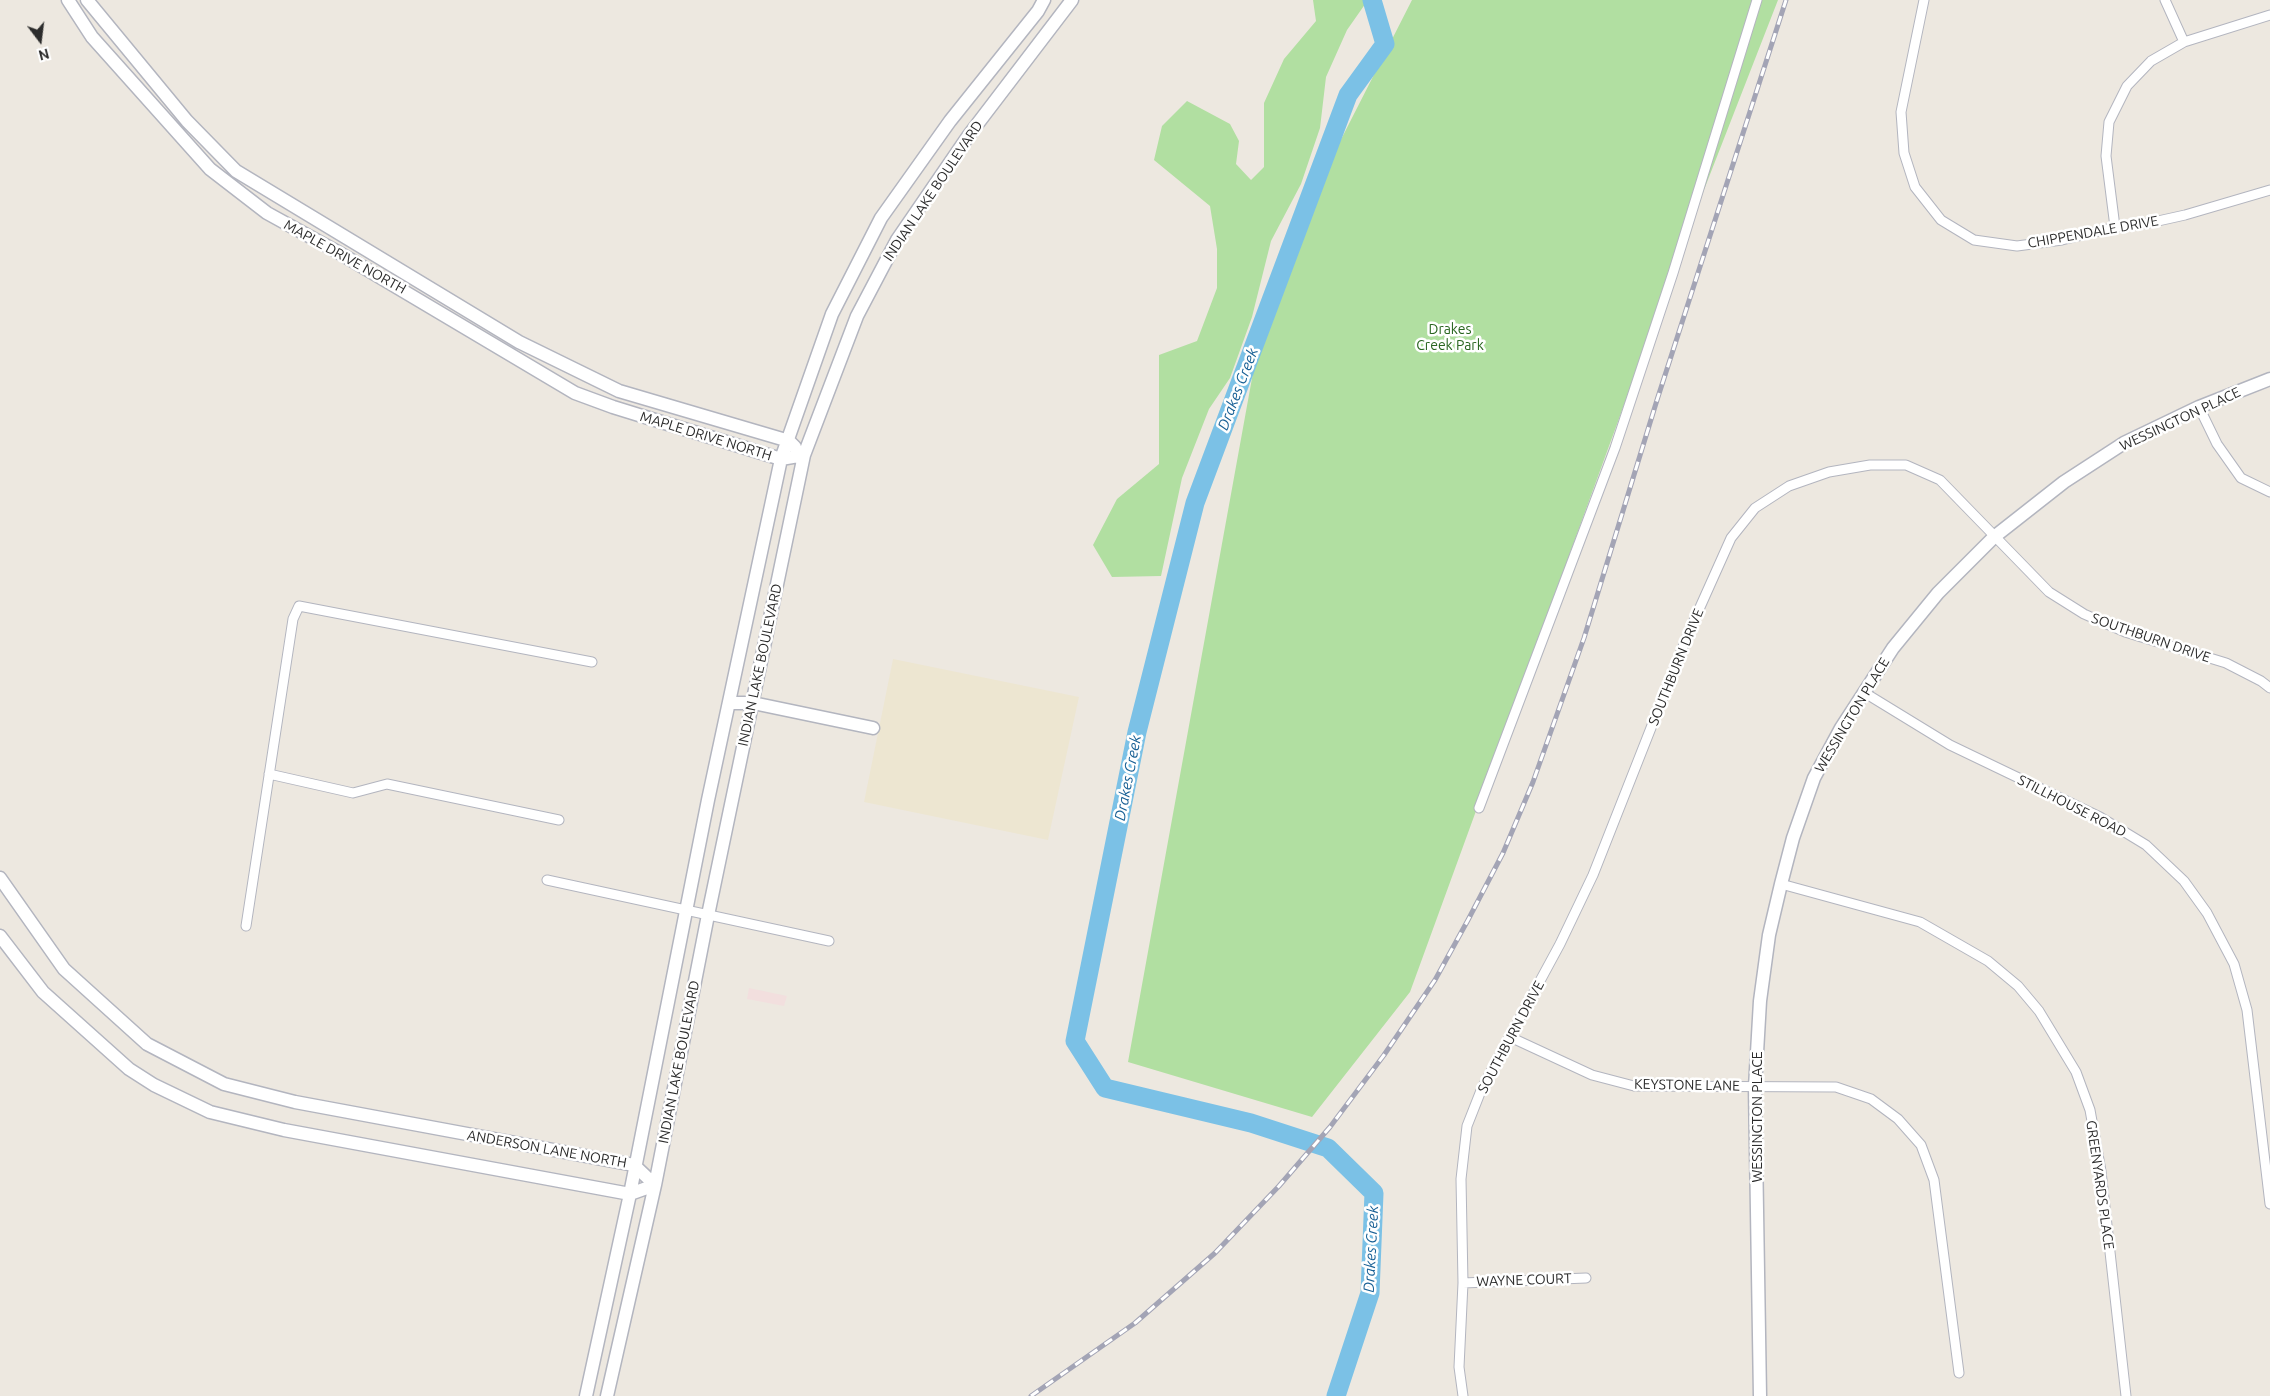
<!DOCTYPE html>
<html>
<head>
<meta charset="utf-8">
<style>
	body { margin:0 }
	#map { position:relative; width:2270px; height:1396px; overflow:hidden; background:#ede8e0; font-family:Ubuntu,sans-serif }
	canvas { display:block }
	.north { position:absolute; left:15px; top:15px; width:50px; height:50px; -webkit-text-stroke:4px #fff; paint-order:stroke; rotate:165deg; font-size:14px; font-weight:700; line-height:20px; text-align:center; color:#2c2c2c }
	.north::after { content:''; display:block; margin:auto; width:18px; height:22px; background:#2c2c2c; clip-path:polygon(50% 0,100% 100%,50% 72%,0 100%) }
</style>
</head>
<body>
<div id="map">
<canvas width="2270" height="1396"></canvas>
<div class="north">N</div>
</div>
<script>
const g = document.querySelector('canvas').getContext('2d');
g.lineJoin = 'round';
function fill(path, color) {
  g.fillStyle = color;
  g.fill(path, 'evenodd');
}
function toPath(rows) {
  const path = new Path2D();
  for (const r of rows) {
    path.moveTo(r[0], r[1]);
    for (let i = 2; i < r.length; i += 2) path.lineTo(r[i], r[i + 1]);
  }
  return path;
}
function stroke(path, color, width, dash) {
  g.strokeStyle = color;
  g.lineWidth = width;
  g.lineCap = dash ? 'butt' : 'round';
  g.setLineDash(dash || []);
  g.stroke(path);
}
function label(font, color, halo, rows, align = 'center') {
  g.font = font + ' Ubuntu,sans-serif';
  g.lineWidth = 5;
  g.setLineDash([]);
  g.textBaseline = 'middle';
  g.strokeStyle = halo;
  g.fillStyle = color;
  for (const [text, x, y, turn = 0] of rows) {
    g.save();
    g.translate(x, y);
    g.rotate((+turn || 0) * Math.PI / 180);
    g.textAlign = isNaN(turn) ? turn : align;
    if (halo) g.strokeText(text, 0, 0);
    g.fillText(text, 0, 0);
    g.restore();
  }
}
const education = toPath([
	[893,659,1079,697,1048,840,864,802]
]);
const medical = toPath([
	[749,988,787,996,784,1006,747,999]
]);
const green = toPath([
	[1313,0,1368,0,1347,30,1326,77,1320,128,1301,184,1271,241,1252,317,1230,378,1209,409,1182,478,1161,576,1112,577,1093,545,1117,499,1159,464,1159,355,1197,341,1217,288,1217,249,1210,206,1154,160,1162,126,1187,101,1230,124,1239,141,1236,164,1251,180,1264,167,1264,103,1284,59,1316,21],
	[1412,0,1778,0,1679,254,1410,992,1312,1117,1128,1062,1270,279]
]);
const river = toPath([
	[1336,1396,1370,1293,1374,1193,1328,1148,1251,1123,1105,1088,1075,1041,1137,732,1195,503,1348,95,1385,44,1372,0]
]);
const street = toPath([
	[1924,0,1901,112,1904,153,1915,187,1941,220,1974,240,2017,246,2062,240,2115,227,2149,223,2185,215,2270,190],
	[2165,0,2184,42],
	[2115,227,2106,156,2109,122,2127,86,2151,61,2184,42,2270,15],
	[2199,407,2217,444,2241,478,2270,492],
	[1865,693,1950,745,2100,817,2146,845,2184,881,2207,913,2234,964,2247,1010,2270,1204],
	[269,774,353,793,387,784,559,820],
	[1479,808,1615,448,1673,273,1757,0],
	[547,880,829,941],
	[1781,884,1920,922,1988,961,2018,986,2039,1011,2076,1072,2090,1110,2101,1171,2126,1396],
	[246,926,293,619,299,606,592,662],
	[1510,1037,1592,1075,1634,1086,1836,1087,1871,1099,1898,1119,1921,1145,1934,1180,1959,1373],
	[1463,1283,1586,1278],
	[1463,1396,1459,1367,1463,1283,1461,1179,1467,1126,1482,1088,1560,944,1593,875,1688,634,1731,538,1755,508,1789,486,1829,472,1870,465,1906,465,1940,480,2049,592,2084,614,2125,632,2226,663,2261,681,2270,688]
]);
const secondary = toPath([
	[68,0,92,37,210,169,267,213,336,251,575,393,613,407,781,459,804,455],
	[87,0,187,121,236,171,519,342,619,391,789,441,795,447],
	[730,703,753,703,873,728],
	[0,878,64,969,147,1044,224,1084,295,1102,634,1165,655,1185],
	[0,936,43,992,129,1069,154,1085,210,1112,284,1130,630,1194,655,1185],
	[586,1396,630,1194,708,800,781,459,832,314,881,218,950,121,1038,11,1044,0],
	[607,1396,655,1185,708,915,804,455,857,316,897,240,969,135,1072,0],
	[1760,1396,1755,1087,1760,1001,1769,935,1781,884,1793,838,1814,778,1841,728,1893,648,1938,593,1994,537,2064,482,2124,443,2199,407,2270,379]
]);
const rail = toPath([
	[1031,1396,1135,1323,1215,1253,1279,1186,1330,1127,1384,1055,1435,980,1468,920,1503,853,1533,782,1584,638,1657,400,1786,0]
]);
const streetNames = [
	["INDIAN LAKE BOULEVARD",933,191,-56],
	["CHIPPENDALE DRIVE",2093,232,-10],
	["MAPLE DRIVE NORTH",345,257,29],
	["WESSINGTON PLACE",2180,419,-25],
	["MAPLE DRIVE NORTH",706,436,17],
	["SOUTHBURN DRIVE",2151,638,19],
	["INDIAN LAKE BOULEVARD",760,665,-78],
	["SOUTHBURN DRIVE",1676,667,-68],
	["WESSINGTON PLACE",1852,715,-59],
	["STILLHOUSE ROAD",2072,806,27],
	["SOUTHBURN DRIVE",1511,1037,-62],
	["INDIAN LAKE BOULEVARD",679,1062,-79],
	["KEYSTONE LANE",1687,1085,1],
	["WESSINGTON PLACE",1757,1117,-90],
	["ANDERSON LANE NORTH",547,1149,10],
	["GREENYARDS PLACE",2100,1185,82],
	["WAYNE COURT",1524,1280,-2]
];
const parkNames = [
	["Drakes",1450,329],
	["Creek Park",1450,345]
];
const waterNames = [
	["Drakes Creek",1238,389,-69],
	["Drakes Creek",1128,778,-79],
	["Drakes Creek",1371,1249,-87]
];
fill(education, '#ede6d1');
fill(medical, '#f2dfde');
fill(green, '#b1dfa1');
stroke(river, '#7bc1e6', 19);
stroke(street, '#b3b5bf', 11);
stroke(secondary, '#b3b5bf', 15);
stroke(street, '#fff', 9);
stroke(secondary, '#fff', 12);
stroke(rail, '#a3a4b5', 5);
stroke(rail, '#fff', 3, [9]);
label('14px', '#2c2c2c', '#fff', streetNames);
label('14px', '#296520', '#fff', parkNames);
label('italic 15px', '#186095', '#fff', waterNames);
</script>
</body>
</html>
